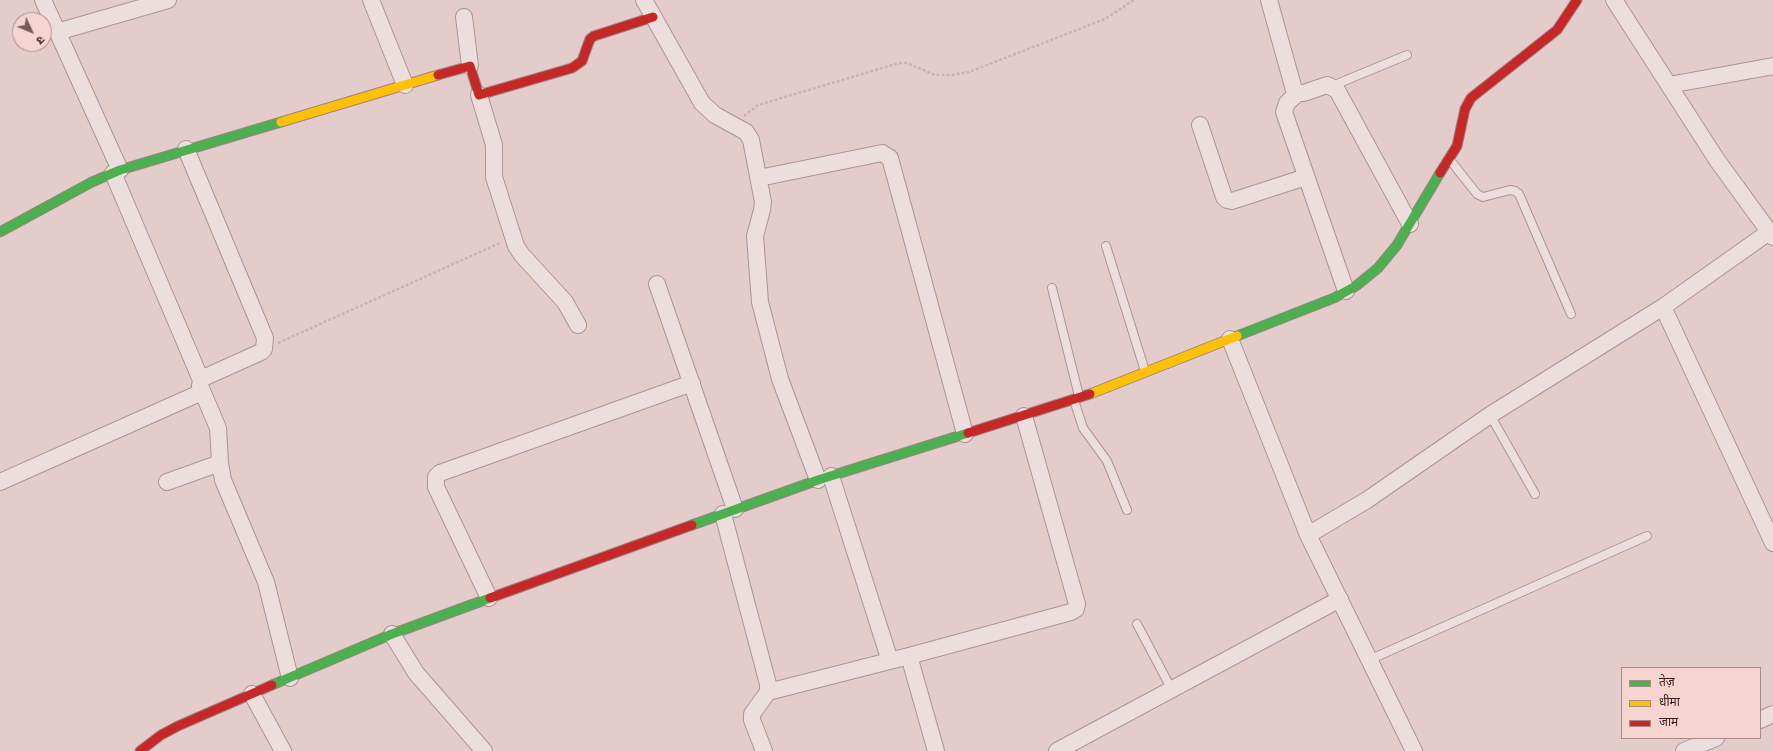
<!DOCTYPE html>
<html>
<head>
<meta charset="utf-8">
<style>
	body { margin:0 }
	#map { position:relative; width:1773px; height:751px; overflow:hidden; background:#e4ccca; font-family:"Roboto Serif","Noto Sans Devanagari",serif }
	canvas { display:block }
	.legend { position:absolute; left:1621px; top:667px; width:140px; height:72px; box-sizing:border-box; background:#f6d4cf; border:1px solid #aa8a89; margin:0; padding:5px 7px; list-style:none; font-size:12px; color:#381c1f }
	.legend li { display:flex; align-items:center; gap:8px; height:20px }
	.legend b { width:20px; border:1px solid #aa8a89 }
	.north { position:absolute; left:12px; top:12px; width:40px; height:40px; box-sizing:border-box; background:#f6d4cf; border:1px solid #aa8a89; border-radius:50%; rotate:134deg; font-size:11px; font-weight:700; line-height:16px; text-align:center; color:#381c1f }
	.north::after { content:''; display:block; margin:auto; width:14px; height:18px; background:#745a5b; clip-path:polygon(50% 0,100% 100%,50% 72%,0 100%) }
</style>
</head>
<body>
<div id="map">
<canvas width="1773" height="751"></canvas>
<ul class="legend">
<li><b style="height:5px;background:#4caf50"></b>तेज़</li>
<li><b style="height:5px;background:#ffc107"></b>धीमा</li>
<li><b style="height:5px;background:#c62828"></b>जाम</li>
</ul>
<div class="north">उ</div>
</div>
<script>
const g = document.querySelector('canvas').getContext('2d');
g.lineJoin = 'round';
function toPath(rows) {
  const path = new Path2D();
  for (const r of rows) {
    path.moveTo(r[0], r[1]);
    for (let i = 2; i < r.length; i += 2) path.lineTo(r[i], r[i + 1]);
  }
  return path;
}
function stroke(path, color, width, dash) {
  g.strokeStyle = color;
  g.lineWidth = width;
  g.lineCap = dash ? 'butt' : 'round';
  g.setLineDash(dash || []);
  g.stroke(path);
}
const path = toPath([
	[744,116,758,105,899,63,907,63,935,75,951,75,969,72,1105,19,1134,0],
	[278,343,500,243]
]);
const lane = toPath([
	[1332,86,1407,55],
	[1450,160,1477,194,1483,197,1510,190,1515,191,1519,194,1571,314],
	[1106,246,1145,371],
	[1052,288,1079,396],
	[1074,400,1083,428,1107,461,1127,510],
	[1490,415,1535,494],
	[1137,624,1172,690],
	[1369,660,1647,536]
]);
const street = toPath([
	[43,0,120,170],
	[371,0,405,85],
	[644,0,702,103,715,115,746,132,751,140,763,202,762,210,755,236,760,302,780,379,818,480],
	[1269,0,1294,90,1298,93,1304,93,1327,85,1337,90,1410,224],
	[1614,0,1717,160,1773,237],
	[464,17,470,66],
	[57,32,168,0],
	[1669,85,1773,66],
	[1298,93,1287,103,1284,112,1346,291],
	[479,95,494,145,494,177,516,246,522,255,565,302,578,325],
	[1200,125,1224,197,1227,200,1232,201,1306,177],
	[186,149,265,338,264,349,261,352,203,378,201,380,200,386,218,428,220,463,223,480,266,582,290,678],
	[113,173,201,380],
	[759,178,882,153,890,158,965,434],
	[657,284,735,509],
	[1663,307,1773,543],
	[1230,339,1308,535,1414,751],
	[831,476,890,661],
	[0,482,202,392],
	[167,482,220,463],
	[723,514,768,684,768,692,752,714,752,720,764,751],
	[1308,535,1367,500,1490,415,1663,307,1769,232],
	[489,598,436,487,436,477,440,473,692,383],
	[392,634,416,673,484,751],
	[909,656,936,751],
	[768,692,909,656,1071,612,1076,609,1077,604,1024,416],
	[252,694,283,751],
	[1760,720,1773,714],
	[1057,751,1340,599],
	[1684,751,1716,738]
]);
const fast = toPath([
	[0,232,92,182,120,170,281,122],
	[1237,336,1334,298,1356,286,1378,268,1397,245,1440,173],
	[692,525,818,480,968,433],
	[272,685,392,634,490,598]
]);
const slow = toPath([
	[281,122,438,75],
	[1090,394,1237,336]
]);
const jam = toPath([
	[438,75,470,66,479,95,572,68,582,61,590,39,594,36,653,17],
	[1440,173,1457,146,1465,109,1471,98,1557,30,1577,0],
	[968,433,1090,394],
	[490,598,692,525],
	[140,751,161,735,178,726,272,685]
]);
stroke(lane, '#a99494', 10);
stroke(street, '#a99494', 18);
stroke(fast, '#988484', 11);
stroke(slow, '#988484', 11);
stroke(jam, '#988484', 11);
stroke(path, '#c5b5b5', 2.5, [3, 2]);
stroke(lane, '#ecdedd', 8);
stroke(street, '#ecdedd', 16);
stroke(fast, '#4caf50', 9);
stroke(slow, '#ffc107', 9);
stroke(jam, '#c62828', 9);
</script>
</body>
</html>
